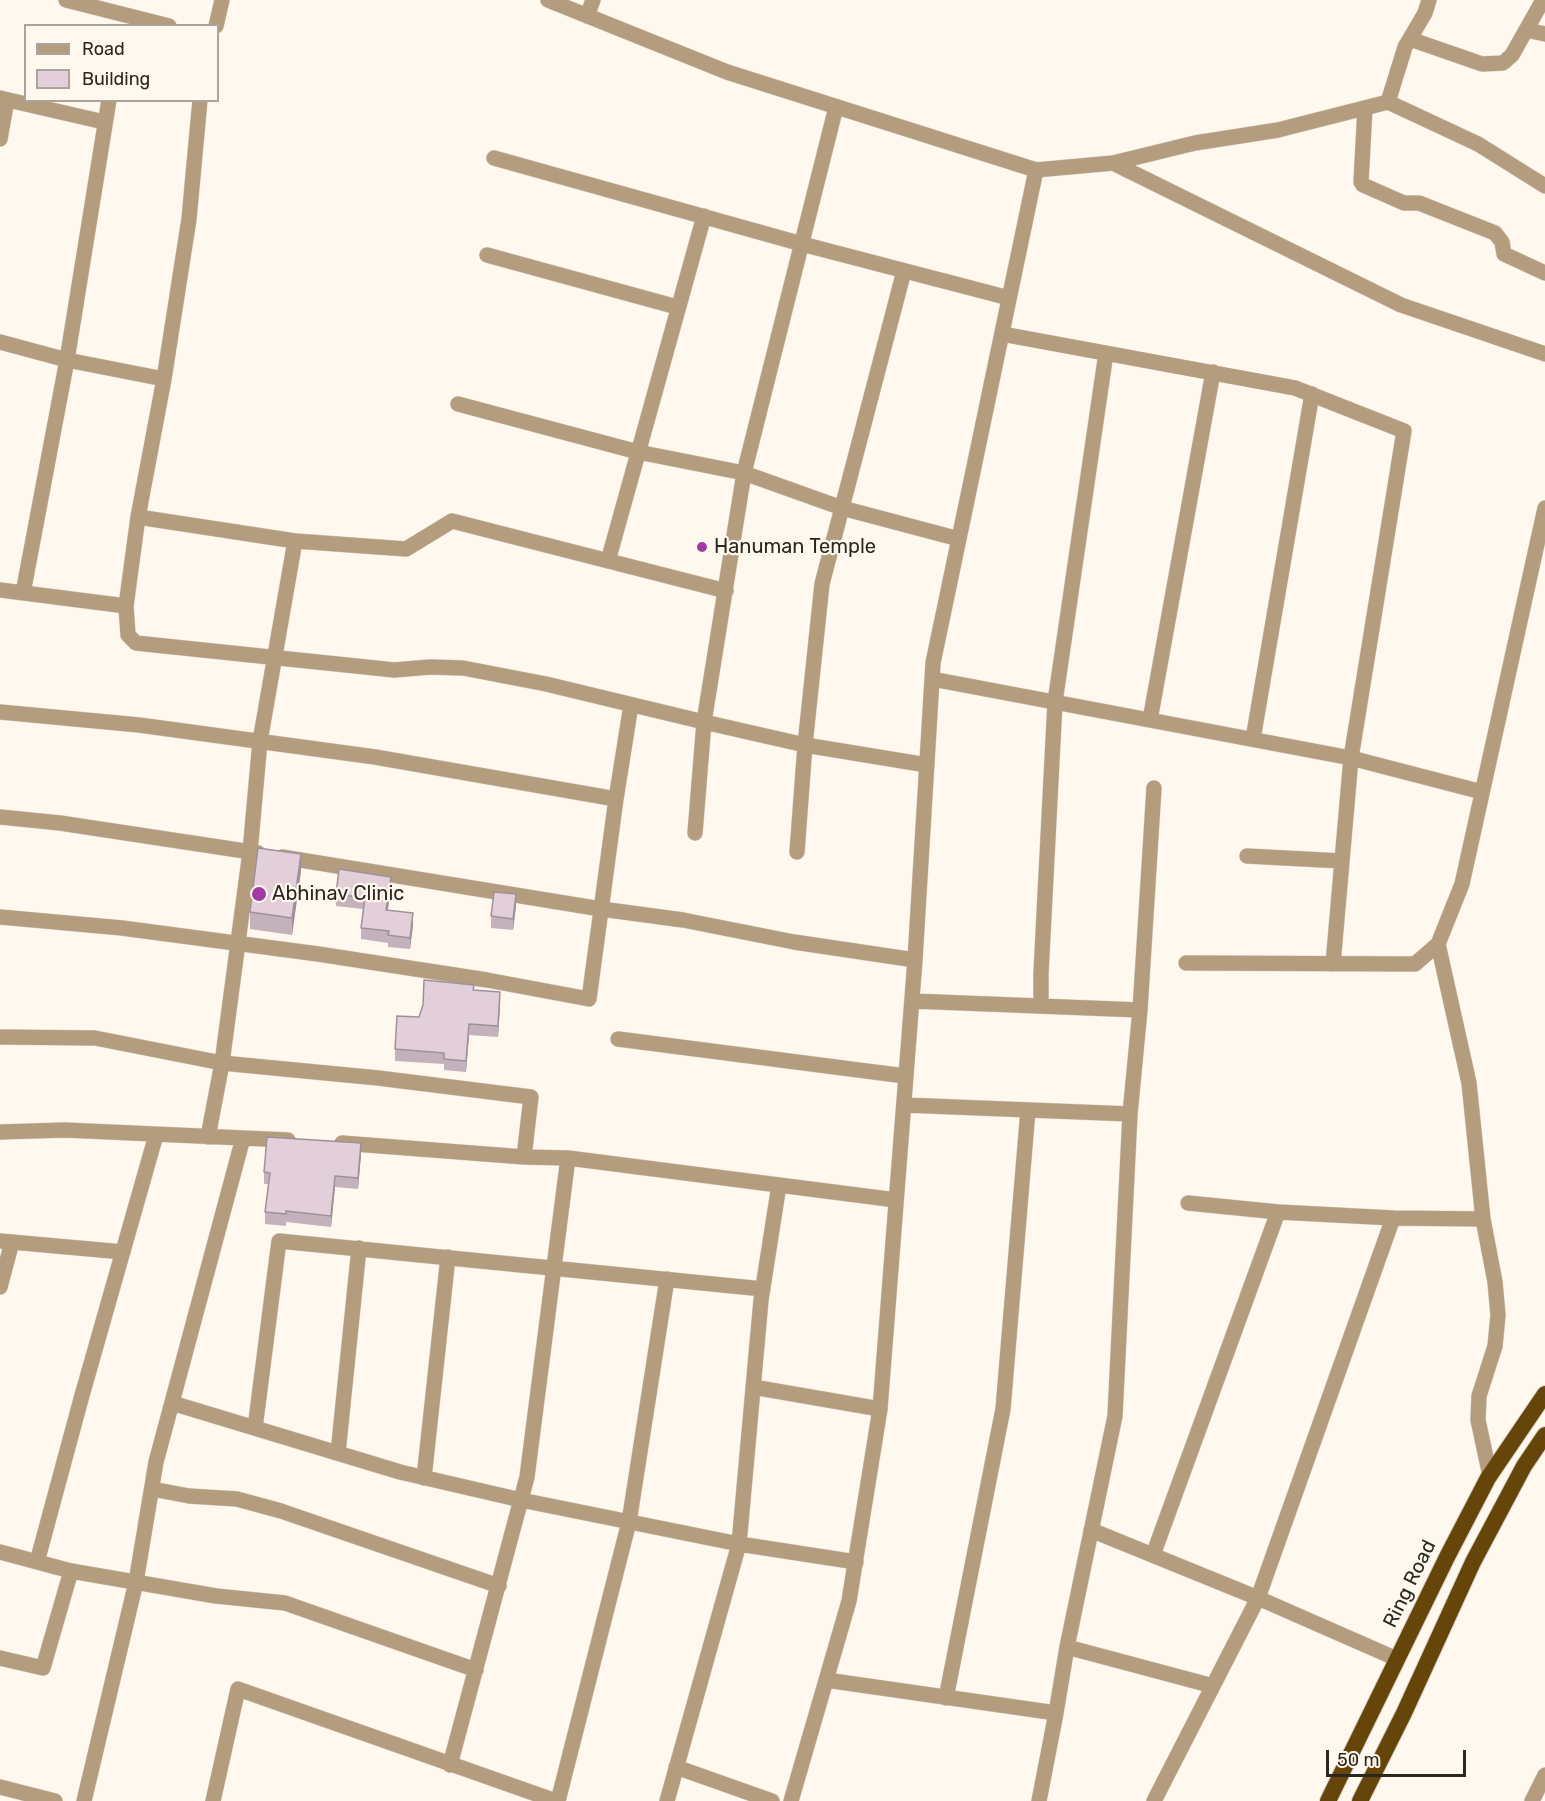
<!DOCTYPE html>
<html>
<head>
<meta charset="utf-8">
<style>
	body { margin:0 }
	#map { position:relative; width:1545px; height:1801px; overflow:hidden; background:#fff8ee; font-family:Rubik,sans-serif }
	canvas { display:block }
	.legend { position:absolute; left:24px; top:24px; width:195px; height:78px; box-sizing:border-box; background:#fff8ee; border:2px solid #aaa49c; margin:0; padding:8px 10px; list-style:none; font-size:18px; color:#2a2620 }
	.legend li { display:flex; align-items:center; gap:12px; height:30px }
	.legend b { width:30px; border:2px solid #aaa49c }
	.scale { position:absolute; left:1326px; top:1750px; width:140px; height:27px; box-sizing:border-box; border:3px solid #2a2620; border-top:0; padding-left:8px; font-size:18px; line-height:21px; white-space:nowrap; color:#2a2620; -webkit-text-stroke:4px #fff8ee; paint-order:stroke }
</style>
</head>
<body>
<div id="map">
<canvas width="1545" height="1801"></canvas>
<ul class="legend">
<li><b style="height:8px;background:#b39d7e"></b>Road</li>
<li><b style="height:16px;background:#e3cfda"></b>Building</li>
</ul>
<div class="scale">50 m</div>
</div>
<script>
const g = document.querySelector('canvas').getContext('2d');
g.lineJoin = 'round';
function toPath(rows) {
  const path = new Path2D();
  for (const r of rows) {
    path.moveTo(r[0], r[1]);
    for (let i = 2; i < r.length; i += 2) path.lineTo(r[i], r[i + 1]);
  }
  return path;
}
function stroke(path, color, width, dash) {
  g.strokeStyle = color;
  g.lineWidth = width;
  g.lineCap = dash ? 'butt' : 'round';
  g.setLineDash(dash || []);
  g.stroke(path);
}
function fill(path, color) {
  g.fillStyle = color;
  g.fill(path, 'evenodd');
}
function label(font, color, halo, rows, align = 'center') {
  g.font = font + ' Rubik,sans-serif';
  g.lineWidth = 4.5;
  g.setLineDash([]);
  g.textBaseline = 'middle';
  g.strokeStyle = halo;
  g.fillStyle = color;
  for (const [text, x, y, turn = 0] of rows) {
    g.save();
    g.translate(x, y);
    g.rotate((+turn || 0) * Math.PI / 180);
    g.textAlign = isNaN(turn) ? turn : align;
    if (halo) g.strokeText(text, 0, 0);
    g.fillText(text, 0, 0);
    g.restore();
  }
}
const minor = toPath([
	[66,0,169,26],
	[548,0,727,72,1036,170,1113,163,1195,143,1278,130,1388,102,1405,47,1425,13,1429,0],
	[587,16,593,0],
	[216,26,222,0],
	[1526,30,1545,34],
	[1410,39,1482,64,1503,63,1512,55,1543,0],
	[0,98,104,122],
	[1388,102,1478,144,1545,186],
	[1365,108,1361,182,1363,185,1404,203,1419,203,1495,233,1502,242,1504,254,1545,273],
	[0,139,7,100],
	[494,158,802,244,1009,298],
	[1113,163,1401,305,1545,354],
	[487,255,677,307],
	[0,342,67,360,164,379],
	[458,404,638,452,744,473,842,508,959,539],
	[138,517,295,541],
	[608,561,704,216],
	[0,590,126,606,138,517,164,379,189,219,200,100],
	[23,593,67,360,109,100],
	[126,606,128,635,136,643,394,670,430,667,463,668,546,684,704,722,805,745,927,765],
	[932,679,1351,758,1404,431,1295,388,1002,334],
	[0,712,139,725,375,757,616,799],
	[1150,720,1213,372],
	[1253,739,1312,394],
	[0,817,60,823,258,853],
	[695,833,704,722,744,473,836,107],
	[797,852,805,745,822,584,904,271],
	[1247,856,1342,861],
	[282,857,601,909,683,920,794,942,915,960],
	[0,917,122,928,318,954,487,980,589,999,616,799,631,705],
	[1438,944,1469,1083,1483,1219,1495,1282,1498,1315,1495,1346,1479,1396,1478,1420,1490,1476],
	[1186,963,1415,964,1438,944,1462,884,1545,508],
	[1333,964,1351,758,1482,792],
	[1041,1006,1041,973,1055,702,1106,353],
	[1140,1010,1154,788],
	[0,1037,95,1038,222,1063,378,1078,531,1097,524,1157],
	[618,1039,905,1076],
	[904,1105,1130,1114],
	[0,1132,65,1130,288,1140],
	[208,1137,222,1063,250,852,260,741,295,541,406,549,452,521,726,591],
	[342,1143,524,1157,568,1158,896,1200],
	[1393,1218,1483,1219],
	[0,1241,123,1252],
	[0,1287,12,1242],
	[753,1387,880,1409],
	[172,1403,400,1472,521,1500,739,1544,856,1562],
	[255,1428,279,1241,763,1289],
	[338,1453,359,1248],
	[424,1478,448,1257],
	[152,1489,189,1496,237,1499,281,1511,499,1586],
	[1091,1530,1258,1598,1397,1659],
	[0,1552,71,1571,216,1596,285,1603,476,1670],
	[1153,1555,1278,1212],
	[37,1562,81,1399,156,1135],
	[1067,1647,1213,1686],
	[0,1658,43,1668,71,1571],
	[826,1680,1056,1713,1067,1647,1115,1416,1130,1114,1140,1010,912,1001],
	[946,1698,1003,1409,1028,1110],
	[450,1765,527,1477,568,1158],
	[676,1767,772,1801],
	[0,1787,55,1801],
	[84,1801,136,1582,156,1462,243,1138],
	[213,1801,238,1689,556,1801],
	[558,1801,629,1522,667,1279],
	[667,1801,739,1544,761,1300,779,1185],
	[791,1801,849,1601,880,1409,915,960,933,663,1036,170],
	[1039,1801,1056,1713],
	[1154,1801,1258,1598,1393,1218,1278,1212,1188,1203],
	[1532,1801,1545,1775]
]);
const trunk = toPath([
	[1328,1801,1447,1557,1488,1478,1545,1394],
	[1360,1801,1404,1713,1473,1562,1524,1466,1545,1435]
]);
const wall = toPath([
	[301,871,292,935,250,929,250,912],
	[391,888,388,910,413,925,410,949,388,947,388,943,361,939,361,928,363,909,336,906,336,894],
	[516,906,513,930,491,928,491,916],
	[474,991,500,1004,498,1037,469,1035,466,1072,444,1070,444,1064,395,1061,395,1049,419,1017],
	[361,1154,358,1189,335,1187,331,1227,286,1222,286,1226,265,1224,265,1212,268,1184,264,1184,264,1172]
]);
const shadedWall = toPath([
	[301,854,301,871,292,935,292,918],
	[391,877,391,888,386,921,386,910],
	[516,894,516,906,513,930,513,919],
	[413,913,413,925,410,949,410,938],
	[500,992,500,1004,498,1037,498,1026],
	[469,1024,469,1035,466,1072,466,1061],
	[361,1143,361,1154,358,1189,358,1178],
	[335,1176,335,1187,331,1227,331,1216]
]);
const building = toPath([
	[258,848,301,854,292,918,250,912,258,848],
	[339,869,391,877,386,910,413,913,410,938,388,935,389,931,361,928,365,898,336,894,339,869],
	[494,892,516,894,513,919,491,916,494,892],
	[424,980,474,985,473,990,500,992,498,1026,469,1024,466,1061,444,1059,444,1053,395,1049,397,1016,419,1017,423,1005,424,980],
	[267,1137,361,1143,358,1178,335,1176,331,1216,286,1211,286,1214,265,1212,270,1173,264,1172,267,1137]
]);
const markers = [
	[702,547,6,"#a03ca1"],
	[259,894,8,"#a03ca1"]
];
const poiNames = [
	["Hanuman Temple",714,547],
	["Abhinav Clinic",272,894]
];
const streetNames = [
	["Ring Road",1410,1584,-64]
];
stroke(minor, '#d9d2c9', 16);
stroke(trunk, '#d9d2c9', 18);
stroke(minor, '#b39d7e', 15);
stroke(trunk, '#654509', 16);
fill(wall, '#c3b2bb');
fill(shadedWall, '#9f9199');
fill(building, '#e3cfda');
stroke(building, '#9f9199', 1.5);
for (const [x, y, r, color] of markers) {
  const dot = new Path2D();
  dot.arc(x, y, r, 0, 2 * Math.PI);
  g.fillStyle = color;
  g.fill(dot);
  stroke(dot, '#fff8ee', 2);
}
label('20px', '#2a2620', '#fff8ee', poiNames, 'left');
label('20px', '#2a2620', '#fff8ee', streetNames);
</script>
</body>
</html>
